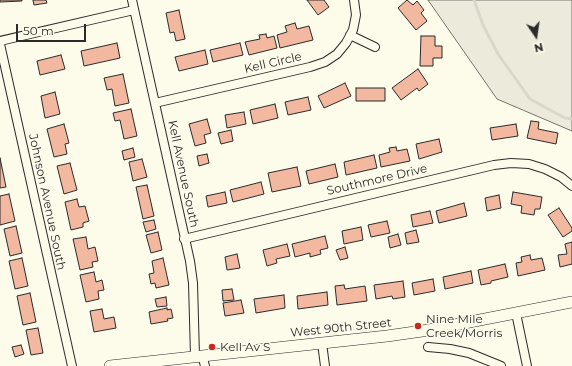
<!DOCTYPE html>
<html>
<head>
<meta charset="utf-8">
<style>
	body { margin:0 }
	#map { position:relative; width:572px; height:366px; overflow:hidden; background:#fdfbea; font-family:Montserrat,sans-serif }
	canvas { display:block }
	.north { position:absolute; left:516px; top:16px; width:40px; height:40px; -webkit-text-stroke:3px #fdfbea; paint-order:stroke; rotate:167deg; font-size:11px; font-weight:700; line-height:16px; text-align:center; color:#2b2b2b }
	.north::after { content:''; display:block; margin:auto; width:14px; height:18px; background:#2b2b2b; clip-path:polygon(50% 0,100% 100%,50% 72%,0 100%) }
	.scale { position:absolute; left:16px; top:24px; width:70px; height:18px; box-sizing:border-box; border:2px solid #2b2b2b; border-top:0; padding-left:5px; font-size:12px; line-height:14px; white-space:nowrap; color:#2b2b2b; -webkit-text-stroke:3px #fdfbea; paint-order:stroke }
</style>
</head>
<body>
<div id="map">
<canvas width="572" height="366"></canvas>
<div class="north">N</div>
<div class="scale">50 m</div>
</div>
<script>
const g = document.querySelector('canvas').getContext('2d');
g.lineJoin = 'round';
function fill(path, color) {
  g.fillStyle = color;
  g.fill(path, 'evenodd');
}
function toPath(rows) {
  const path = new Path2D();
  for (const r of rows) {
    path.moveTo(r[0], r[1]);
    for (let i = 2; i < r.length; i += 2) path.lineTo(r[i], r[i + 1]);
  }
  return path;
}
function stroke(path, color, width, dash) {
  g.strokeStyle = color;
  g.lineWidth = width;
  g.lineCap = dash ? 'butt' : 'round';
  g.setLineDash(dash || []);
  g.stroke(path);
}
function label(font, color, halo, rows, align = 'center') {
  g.font = font + ' Montserrat,sans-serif';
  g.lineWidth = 3;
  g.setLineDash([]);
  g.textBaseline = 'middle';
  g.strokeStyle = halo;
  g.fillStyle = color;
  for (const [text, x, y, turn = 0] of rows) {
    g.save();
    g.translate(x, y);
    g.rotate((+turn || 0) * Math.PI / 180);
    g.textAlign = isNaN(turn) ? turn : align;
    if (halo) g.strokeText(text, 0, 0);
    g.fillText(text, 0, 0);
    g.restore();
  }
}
const green = toPath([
	[428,0,572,0,572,131,497,99,428,0]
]);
const stream = toPath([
	[474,0,483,25,498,54,530,99,565,118,572,119]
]);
const building = toPath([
	[0,0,22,0,22,1,0,2,0,0],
	[33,0,46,0,47,3,34,5,33,0],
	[307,0,324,0,329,7,318,15,307,0],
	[407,0,413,5,417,1,424,10,421,13,427,21,416,30,398,8,407,0],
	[179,10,185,39,176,41,174,32,170,33,166,13,179,10],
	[295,23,297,29,309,26,313,40,280,48,277,35,287,32,285,26,295,23],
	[266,34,267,38,274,36,277,48,249,55,245,42,260,39,259,35,266,34],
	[421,36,435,36,435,46,442,46,442,58,433,58,433,66,420,66,421,36],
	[117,43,120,58,84,66,81,51,117,43],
	[240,43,243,55,213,62,210,50,240,43],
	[205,50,208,64,179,71,175,57,205,50],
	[61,55,65,69,40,75,37,61,61,55],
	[418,69,428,84,419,91,417,88,401,100,392,88,418,69],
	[123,74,129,103,115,106,112,89,107,90,104,78,123,74],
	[345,83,351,96,324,108,318,96,345,83],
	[356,88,385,88,385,101,356,101,356,88],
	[55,92,60,114,45,118,41,96,55,92],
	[308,97,311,110,288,115,285,102,308,97],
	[275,104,278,118,253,124,250,110,275,104],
	[131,109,137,136,124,139,120,120,115,121,113,113,131,109],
	[244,112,246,124,227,128,225,115,244,112],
	[207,119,211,133,204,135,206,143,195,146,189,124,207,119],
	[531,121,539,122,538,129,558,133,556,144,527,138,531,121],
	[64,124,69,143,65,144,67,154,54,157,47,129,64,124],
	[516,124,518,136,492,140,490,128,516,124],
	[231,130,233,141,221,144,218,133,231,130],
	[439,139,442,152,419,159,416,144,439,139],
	[396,147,397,151,407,149,410,161,381,167,379,155,390,152,389,148,396,147],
	[133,148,135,157,124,160,122,151,133,148],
	[207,154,209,163,199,166,197,156,207,154],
	[374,155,377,168,346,175,344,162,374,155],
	[0,158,6,187,0,188,0,158],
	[142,159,147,177,133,181,129,162,142,159],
	[70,163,77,190,64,194,57,166,70,163],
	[335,164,338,177,309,184,306,171,335,164],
	[297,167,301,186,272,192,268,173,297,167],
	[261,182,264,194,233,202,230,190,261,182],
	[147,185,154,216,143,219,136,187,147,185],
	[225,192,227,203,208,207,206,196,225,192],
	[513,192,542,197,540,209,535,209,534,215,521,213,522,206,511,204,513,192],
	[9,194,15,221,0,225,0,196,9,194],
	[499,195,501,208,487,211,485,198,499,195],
	[77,199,79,207,85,206,89,221,83,223,83,227,71,230,65,202,77,199],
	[464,203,467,216,439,223,436,211,464,203],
	[559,208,572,228,572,231,563,237,548,215,559,208],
	[430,211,433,223,413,227,411,215,430,211],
	[154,220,156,229,146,232,143,222,154,220],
	[387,221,390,233,371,237,368,225,387,221],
	[16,226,22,253,10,256,4,229,16,226],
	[361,227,363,240,344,244,342,231,361,227],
	[416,230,419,242,407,244,405,233,416,230],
	[158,232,162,250,151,253,146,235,158,232],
	[398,234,401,245,390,248,388,237,398,234],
	[325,236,328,248,320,250,321,254,310,257,310,253,295,257,292,244,325,236],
	[86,237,88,249,95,247,98,261,92,262,93,267,80,270,73,239,86,237],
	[572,242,572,264,560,267,558,255,567,254,565,244,572,242],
	[287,244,290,256,276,259,277,263,267,266,263,250,287,244],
	[345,247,348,258,340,260,336,250,345,247],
	[237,254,240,268,227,270,225,257,237,254],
	[530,255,531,260,542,258,545,270,518,276,516,263,522,262,521,257,530,255],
	[22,258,28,286,15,289,9,261,22,258],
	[163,258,169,285,156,288,155,283,151,284,149,274,154,273,152,261,163,258],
	[505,264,508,277,491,281,491,283,481,285,478,270,505,264],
	[471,271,473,283,445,289,443,277,471,271],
	[94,272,96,282,102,280,104,290,98,291,99,299,86,302,80,275,94,272],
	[433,279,435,291,414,295,412,283,433,279],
	[403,281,405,297,393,299,392,296,376,299,374,285,403,281],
	[344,285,345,289,365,286,367,301,337,305,335,286,344,285],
	[232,289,234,300,223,301,222,290,232,289],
	[327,292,328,305,298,309,297,296,327,292],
	[30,293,36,322,23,325,17,296,30,293],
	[284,295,285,308,256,313,254,299,284,295],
	[166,297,167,306,157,307,155,299,166,297],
	[241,300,244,313,225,316,223,303,241,300],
	[167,308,167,310,171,309,173,318,167,319,168,321,151,324,149,312,167,308],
	[102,309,104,319,114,317,116,328,94,332,90,311,102,309],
	[38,328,43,353,31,355,26,330,38,328],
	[21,345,24,354,15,357,12,347,21,345]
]);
const minor = toPath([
	[132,0,190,261,193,283,195,356],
	[350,35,375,47],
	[0,41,134,10],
	[0,44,72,366],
	[155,103,310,67,325,62,337,54,346,43,353,30,356,15,354,0],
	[184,239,494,165,511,163,529,164,545,169,561,177,572,186],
	[516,313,527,366],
	[322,343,325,366],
	[428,347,450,349,469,353,501,366],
	[202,355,205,366]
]);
const tertiary = toPath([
	[110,366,387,336,429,330,572,302]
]);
const markers = [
	[418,326,4,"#c62828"],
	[212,347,4,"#c62828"]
];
const streetNames = [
	["Kell Circle",273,63,-13],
	["Kell Avenue South",183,174,78],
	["Southmore Drive",377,180,-13],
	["Johnson Avenue South",47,202,78],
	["West 90th Street",341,328,-6]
];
const poiNames = [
	["Nine Mile",426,319],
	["Creek/Morris",426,333],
	["Kell Av S",220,347]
];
fill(green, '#ecebdb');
stroke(green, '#74746e', 1);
stroke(stream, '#d8d7c9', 3);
fill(building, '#f2b8a0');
stroke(building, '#2b2b2b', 1);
stroke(minor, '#2b2b2b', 10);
stroke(tertiary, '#2b2b2b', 12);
stroke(minor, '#fdfbea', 8);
stroke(tertiary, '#fdfbea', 11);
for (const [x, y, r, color] of markers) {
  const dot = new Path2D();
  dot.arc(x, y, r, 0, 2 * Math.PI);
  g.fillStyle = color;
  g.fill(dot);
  stroke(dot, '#fdfbea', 1.5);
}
label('12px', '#2b2b2b', '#fdfbea', streetNames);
label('12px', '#2b2b2b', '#fdfbea', poiNames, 'left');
</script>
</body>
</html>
